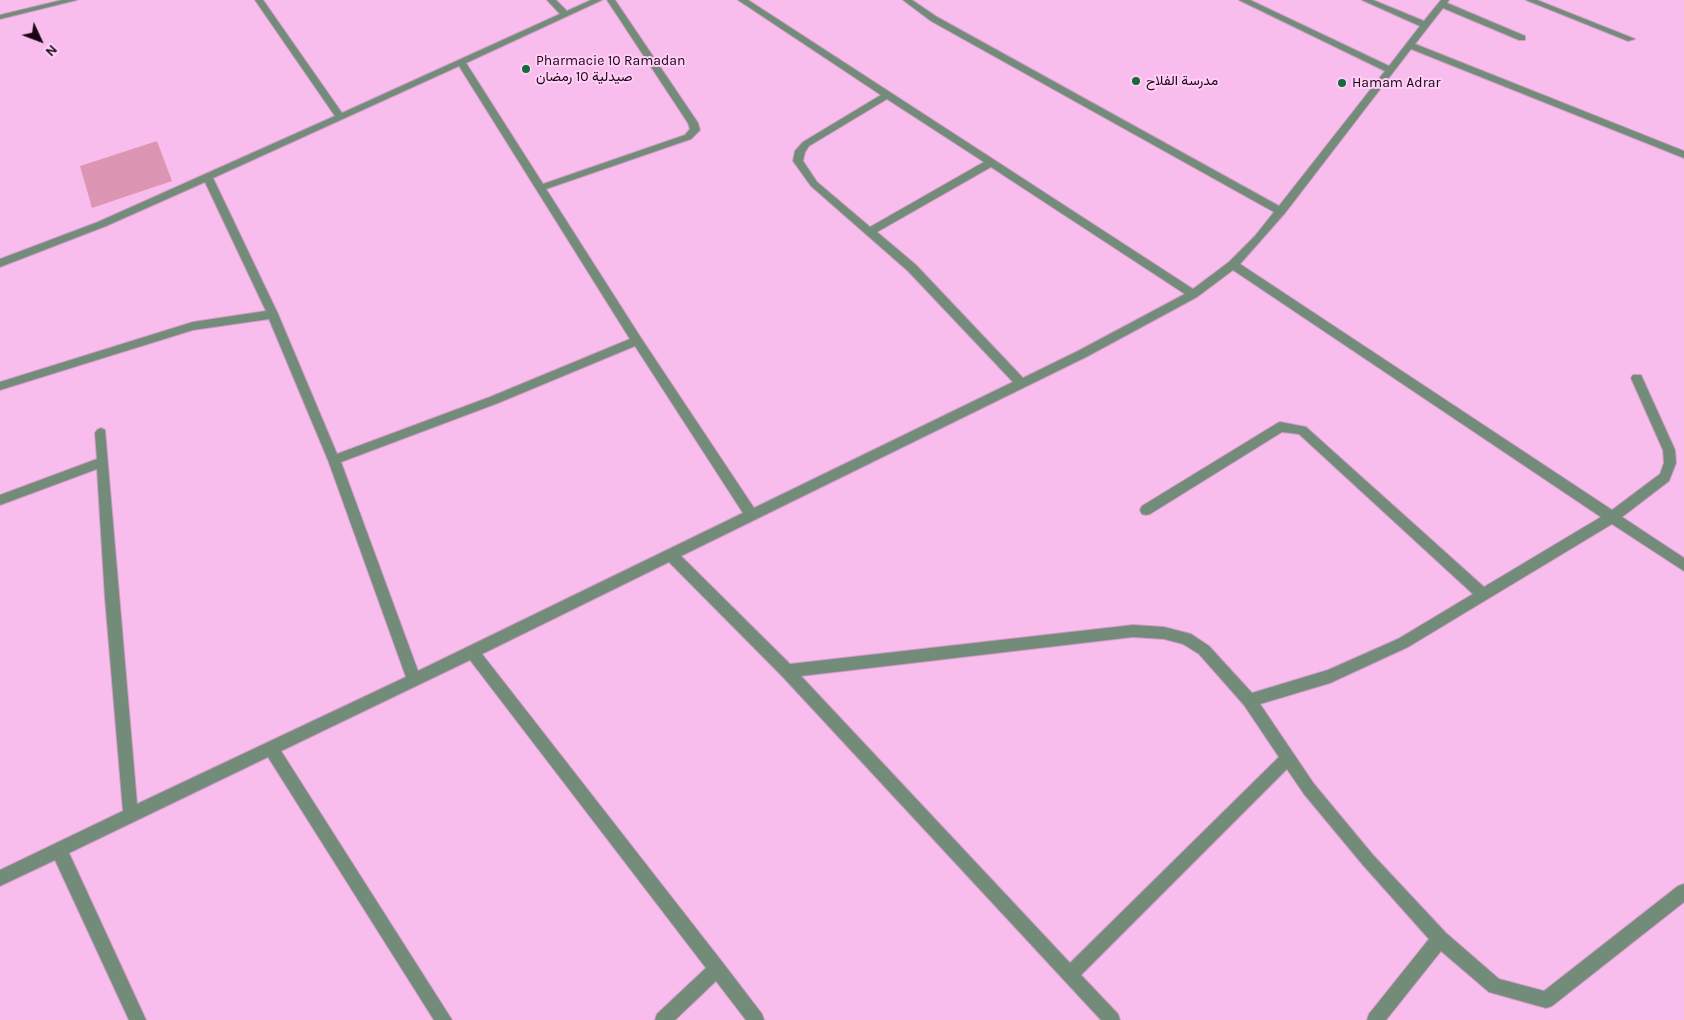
<!DOCTYPE html>
<html>
<head>
<meta charset="utf-8">
<style>
	body { margin:0 }
	#map { position:relative; width:1684px; height:1020px; overflow:hidden; background:#f9bded; font-family:Karla,sans-serif }
	canvas { display:block }
	.north { position:absolute; left:15px; top:15px; width:50px; height:50px; -webkit-text-stroke:4px #ffcff5; paint-order:stroke; rotate:133deg; font-size:14px; font-weight:700; line-height:20px; text-align:center; color:#180515 }
	.north::after { content:''; display:block; margin:auto; width:18px; height:22px; background:#180515; clip-path:polygon(50% 0,100% 100%,50% 72%,0 100%) }
</style>
</head>
<body>
<div id="map">
<canvas width="1684" height="1020"></canvas>
<div class="north">N</div>
</div>
<script>
const g = document.querySelector('canvas').getContext('2d');
g.lineJoin = 'round';
function fill(path, color) {
  g.fillStyle = color;
  g.fill(path, 'evenodd');
}
function toPath(rows) {
  const path = new Path2D();
  for (const r of rows) {
    path.moveTo(r[0], r[1]);
    for (let i = 2; i < r.length; i += 2) path.lineTo(r[i], r[i + 1]);
  }
  return path;
}
function stroke(path, color, width, dash) {
  g.strokeStyle = color;
  g.lineWidth = width;
  g.lineCap = dash ? 'butt' : 'round';
  g.setLineDash(dash || []);
  g.stroke(path);
}
function label(font, color, halo, rows, align = 'center') {
  g.font = font + ' Karla,Vazirmatn,sans-serif';
  g.lineWidth = 4;
  g.setLineDash([]);
  g.textBaseline = 'middle';
  g.strokeStyle = halo;
  g.fillStyle = color;
  for (const [text, x, y, turn = 0] of rows) {
    g.save();
    g.translate(x, y);
    g.rotate((+turn || 0) * Math.PI / 180);
    g.textAlign = isNaN(turn) ? turn : align;
    if (halo) g.strokeText(text, 0, 0);
    g.fillText(text, 0, 0);
    g.restore();
  }
}
const building = toPath([
	[157,141,172,181,92,208,80,166]
]);
const minor = toPath([
	[62,0,77,0,0,19,0,15,62,0],
	[255,0,263,0,342,113,560,14,547,0,556,0,567,11,591,0,602,0,466,63,543,184,685,135,690,129,688,123,607,0,615,0,698,123,700,130,691,139,546,189,641,338,754,508,1013,382,908,271,811,186,793,161,795,151,803,142,881,95,738,0,748,0,1193,289,1229,262,1255,236,1274,212,931,21,903,0,912,0,937,17,1279,206,1385,71,1239,0,1250,0,1389,66,1420,26,1362,0,1373,0,1424,21,1441,0,1449,0,1447,3,1525,36,1525,40,1519,40,1443,8,1415,44,1684,151,1684,158,1411,49,1285,213,1240,264,1612,510,1660,474,1664,463,1663,450,1631,378,1633,375,1641,375,1675,450,1676,463,1669,481,1622,517,1684,558,1684,571,1612,524,1408,647,1330,683,1260,704,1314,784,1373,855,1446,933,1499,979,1544,991,1678,886,1684,884,1684,902,1552,1006,1546,1008,1489,992,1441,951,1386,1020,1367,1020,1369,1014,1429,939,1363,865,1304,794,1287,769,1081,975,1118,1014,1120,1020,1101,1020,782,676,669,562,482,654,723,963,762,1014,764,1020,746,1020,716,981,675,1020,655,1020,657,1014,706,968,470,660,281,751,452,1020,434,1020,268,757,69,853,146,1020,129,1020,55,860,0,886,0,870,123,811,105,598,97,469,0,505,0,495,97,459,95,433,97,430,101,428,105,430,137,804,406,677,328,460,269,319,193,330,0,390,0,382,193,322,266,311,205,182,106,226,0,267,0,259,98,222,335,116,255,0],
	[459,66,630,339,490,397,337,454,278,314,213,178,459,66],
	[887,99,984,162,870,227,817,182,803,161,805,152,809,146,887,99],
	[991,167,1185,294,1078,351,1023,378,916,265,877,232,991,167],
	[1233,270,1601,517,1484,587,1306,427,1280,422,1276,424,1142,506,1140,510,1142,514,1146,515,1150,514,1282,432,1299,434,1473,594,1398,639,1328,670,1252,693,1209,646,1191,634,1164,627,1133,625,790,664,681,556,1086,357,1197,297,1233,270],
	[635,346,743,513,418,671,341,462,498,403,635,346],
	[1133,637,1164,639,1183,644,1199,654,1244,705,1279,757,1070,963,801,676,1133,637],
	[1526,0,1537,0,1635,39,1628,41,1526,0]
]);
const markers = [
	[526,69,5,"#16693a"],
	[1136,81,5,"#16693a"],
	[1342,83,5,"#16693a"]
];
const farPoinames = [
	["Pharmacie 10 Ramadan",536,61],
	["صيدلية 10 رمضان",536,77],
	["مدرسة الفلاح",1146,81],
	["Hamam Adrar",1352,83]
];
fill(building, '#dc96b3');
stroke(minor, '#d09cc6', 2);
fill(minor, '#728c79');
for (const [x, y, r, color] of markers) {
  const dot = new Path2D();
  dot.arc(x, y, r, 0, 2 * Math.PI);
  g.fillStyle = color;
  g.fill(dot);
  stroke(dot, '#ffcff5', 2);
}
label('14px', '#180515', '#ffcff5', farPoinames, 'left');
</script>
</body>
</html>
